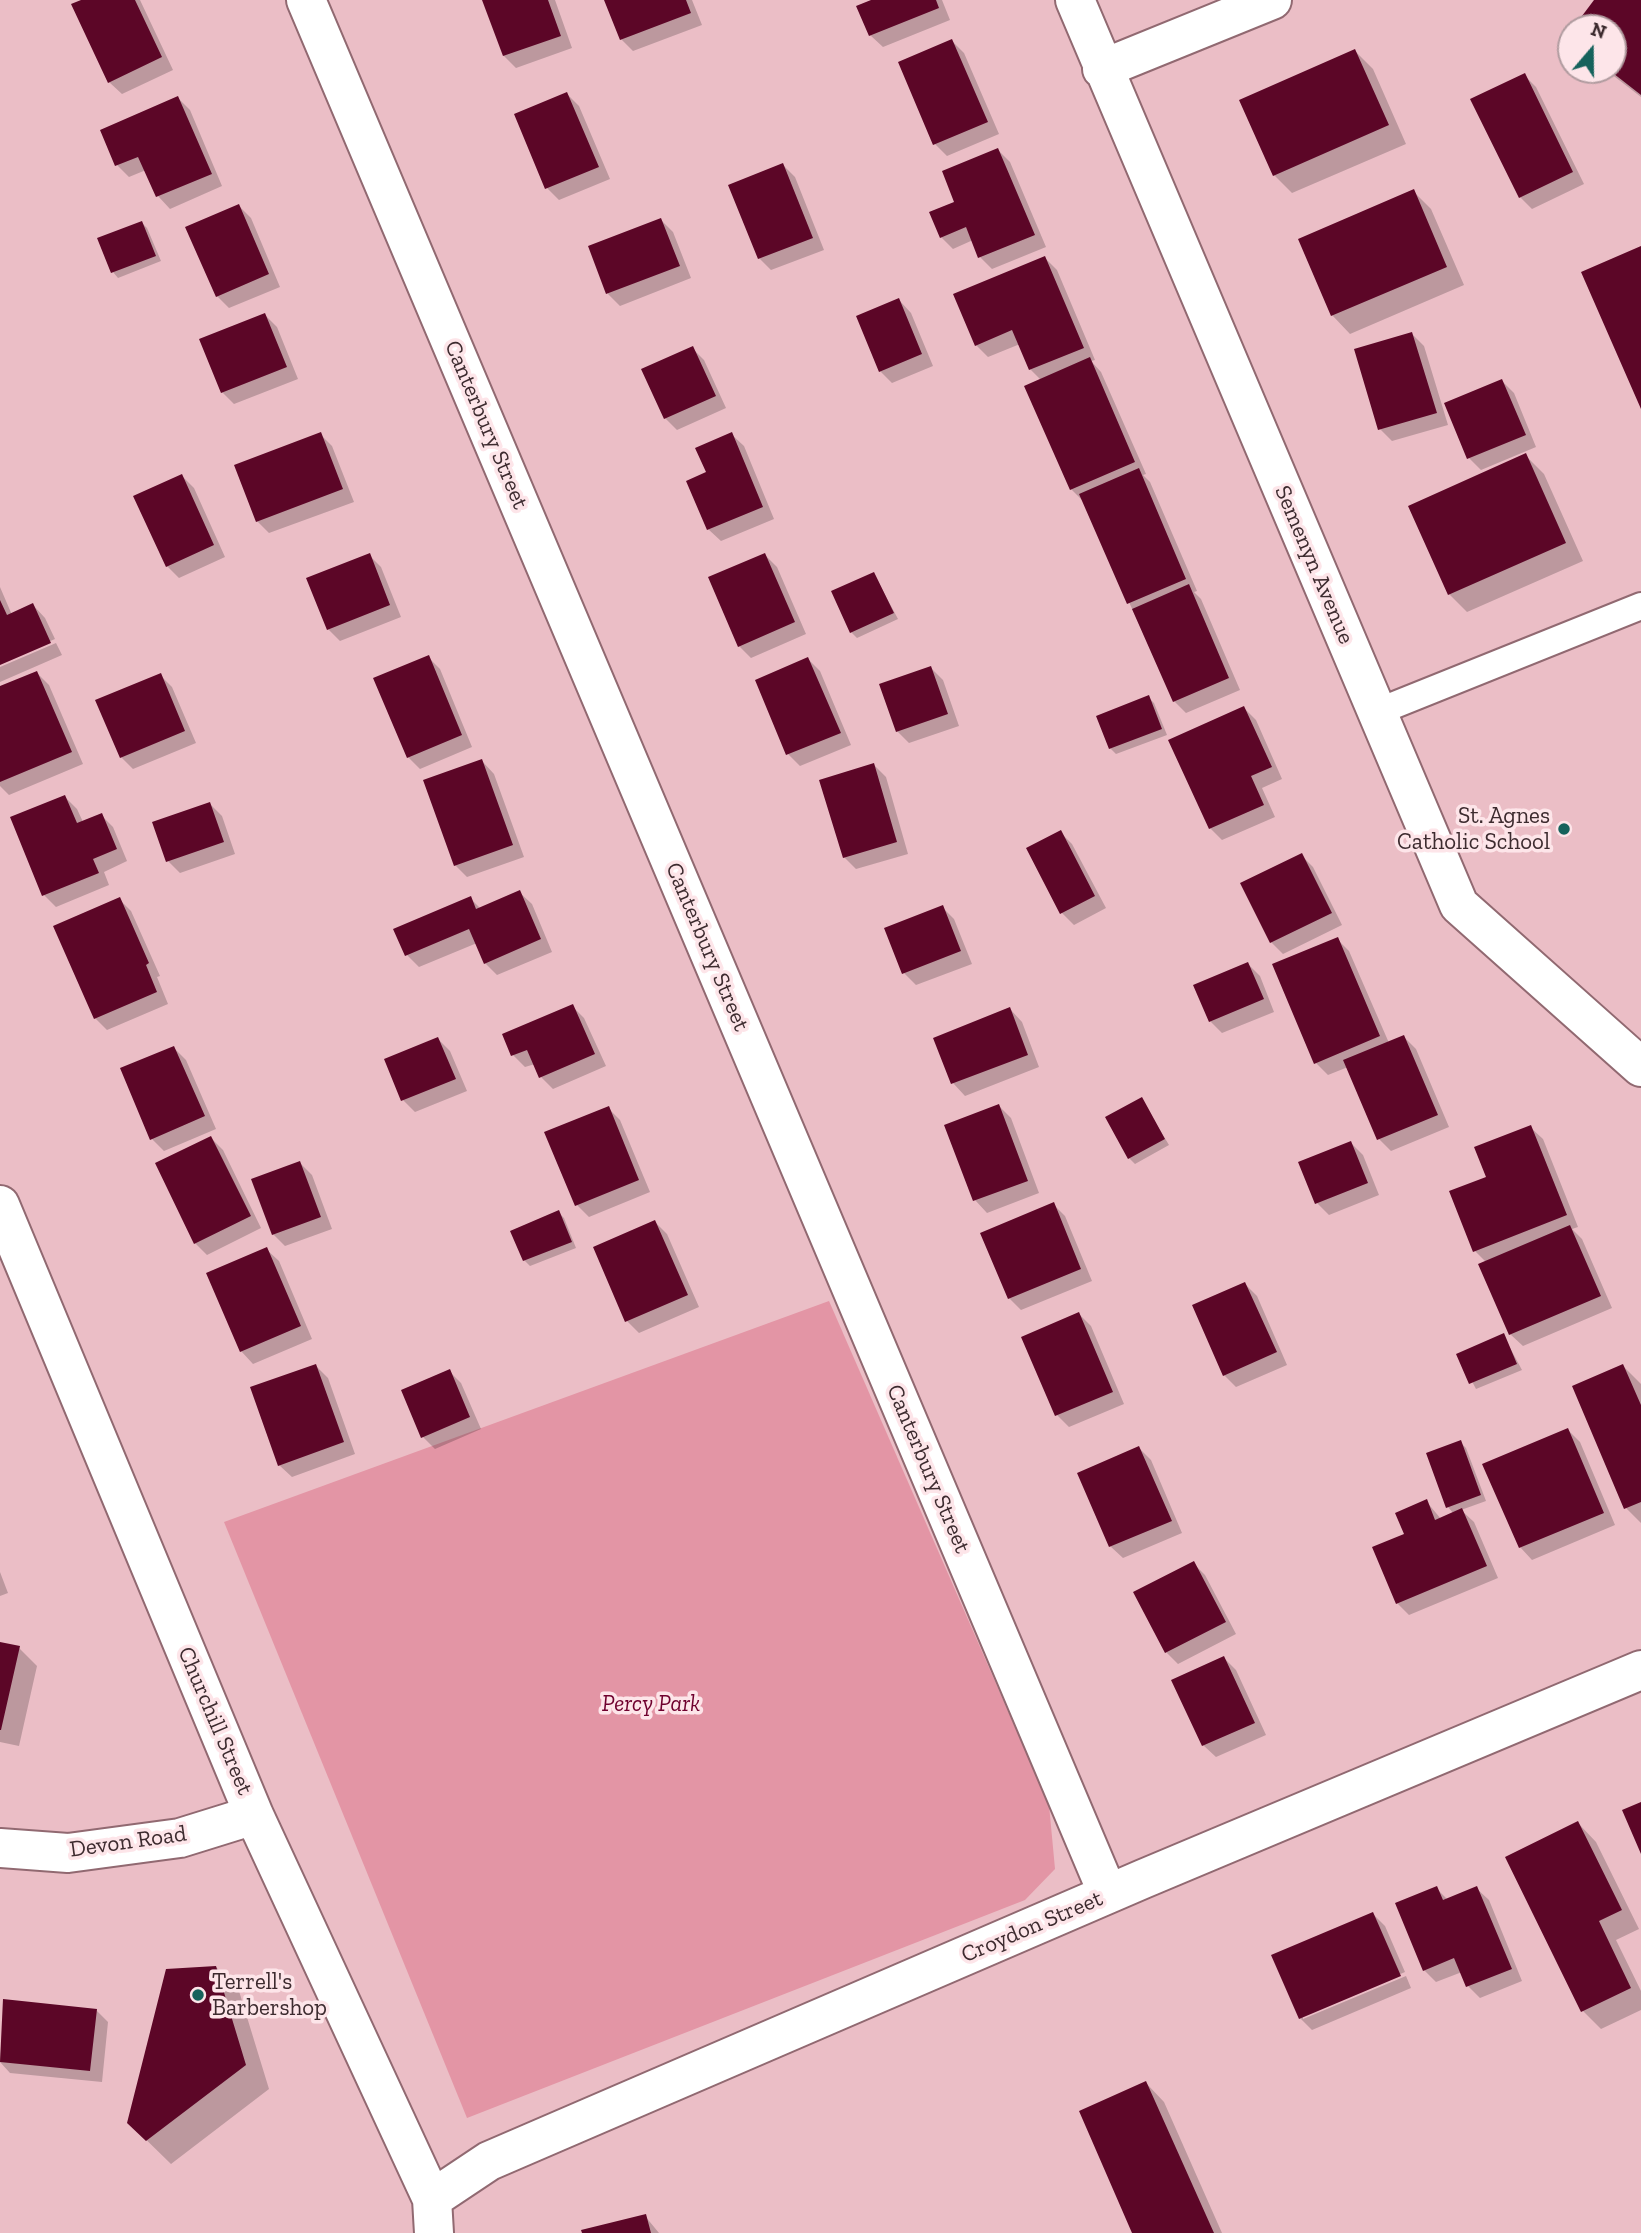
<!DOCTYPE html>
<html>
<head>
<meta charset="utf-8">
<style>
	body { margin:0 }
	#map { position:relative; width:1641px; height:2233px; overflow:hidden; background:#ebbec6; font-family:"Zilla Slab",serif }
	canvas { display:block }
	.north { position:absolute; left:1557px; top:14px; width:70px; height:70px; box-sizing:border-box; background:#fde5e9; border:2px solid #b09b9f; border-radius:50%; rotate:20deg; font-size:19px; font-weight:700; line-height:28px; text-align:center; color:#3d2b2f }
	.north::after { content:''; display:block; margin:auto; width:24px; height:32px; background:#16625c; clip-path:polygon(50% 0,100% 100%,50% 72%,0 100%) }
</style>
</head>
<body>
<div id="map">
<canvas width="1641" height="2233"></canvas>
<div class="north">N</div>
</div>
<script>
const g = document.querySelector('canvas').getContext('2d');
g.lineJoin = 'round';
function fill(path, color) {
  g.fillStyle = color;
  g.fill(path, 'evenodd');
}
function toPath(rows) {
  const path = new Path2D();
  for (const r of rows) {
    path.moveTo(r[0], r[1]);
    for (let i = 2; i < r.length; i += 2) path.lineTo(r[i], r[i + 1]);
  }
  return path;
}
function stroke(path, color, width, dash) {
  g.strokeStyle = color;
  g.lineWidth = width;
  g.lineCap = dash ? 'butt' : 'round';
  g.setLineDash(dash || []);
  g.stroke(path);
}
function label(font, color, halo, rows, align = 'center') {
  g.font = font + ' "Zilla Slab",serif';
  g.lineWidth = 7;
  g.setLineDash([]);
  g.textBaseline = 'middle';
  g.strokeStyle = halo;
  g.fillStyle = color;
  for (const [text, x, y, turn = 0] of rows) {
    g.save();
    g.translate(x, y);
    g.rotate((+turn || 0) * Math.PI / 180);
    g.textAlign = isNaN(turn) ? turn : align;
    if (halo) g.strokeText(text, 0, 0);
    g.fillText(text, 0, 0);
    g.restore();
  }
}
const green = toPath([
	[829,1301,1049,1805,1055,1869,1025,1900,467,2118,224,1522]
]);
const shadow = toPath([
	[85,0,140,0,173,70,122,94,109,82],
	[484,0,555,0,572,48,516,68,504,56],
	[606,0,692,0,702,25,633,51,621,39],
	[872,0,942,0,950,20,883,47,870,35],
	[1596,0,1641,0,1641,97,1606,70,1613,70,1613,28,1575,28],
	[952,41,964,53,999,134,947,156,935,144],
	[1355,51,1373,69,1406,144,1292,193,1274,175],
	[1524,75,1536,87,1584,184,1532,209,1520,197],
	[567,94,579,106,610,179,559,200,547,188],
	[178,98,190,110,222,186,170,209,158,196,146,170,129,177,117,165],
	[998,150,1010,162,1046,247,992,269,980,257,973,240,953,249,941,237,957,203],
	[783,165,795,177,824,250,771,270,759,258],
	[1413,191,1431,209,1464,285,1350,334,1332,315],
	[239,206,251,218,280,287,229,308,217,296],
	[661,220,673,232,691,278,620,306,608,294,590,247],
	[142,223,147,228,161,261,118,278,113,272],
	[1045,258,1057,270,1095,360,1091,361,1101,372,1146,474,1143,475,1150,482,1197,591,1194,592,1201,599,1240,690,1186,713,1174,701,1083,501,1071,489,1041,380,1030,369,1020,344,988,357,976,345],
	[899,300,911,313,933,366,892,383,880,371],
	[265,315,277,327,298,379,234,404,222,392],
	[1412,334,1424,346,1448,425,1392,441,1380,429],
	[692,348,704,360,726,408,677,430,665,418],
	[1502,381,1514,393,1536,447,1481,470,1469,458],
	[320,434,332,446,354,502,269,533,257,521],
	[731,434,744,446,774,519,721,541,708,529,708,473],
	[1526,456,1544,474,1583,561,1467,612,1449,594],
	[182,476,194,488,225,557,179,578,167,566],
	[369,555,381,567,401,617,340,641,328,629],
	[765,555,777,567,806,634,751,658,739,646],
	[874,574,898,619,857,638,851,632],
	[0,587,12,615,33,605,45,618,55,639,0,663],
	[56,643,62,655,0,682,0,667],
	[428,657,440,669,472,747,420,769,408,757],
	[808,659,820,671,851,745,800,766,788,754],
	[931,668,943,680,959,726,909,743,897,731],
	[37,673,49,685,83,764,9,795,0,786,0,688],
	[160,675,172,687,196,743,133,769,121,757],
	[1149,698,1154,703,1167,735,1116,754,1110,748],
	[1244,708,1256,720,1282,779,1262,788,1275,817,1222,840,1210,828],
	[482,761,494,774,524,857,467,877,455,865],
	[874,765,886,777,908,854,856,869,844,857],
	[65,797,77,809,83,822,101,815,113,827,127,861,104,872,109,885,56,907,44,895],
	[210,804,222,816,235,854,180,873,168,861],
	[1060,832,1072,844,1106,908,1074,925,1062,913,1028,849],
	[1301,855,1313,867,1342,925,1283,954,1271,942],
	[519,892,532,904,552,952,497,975,485,963,477,943,419,967,407,955,396,930,470,898,481,909],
	[119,899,131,911,160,976,157,977,168,1004,107,1030,95,1018],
	[942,907,954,919,972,964,916,985,904,973,886,929],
	[1337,939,1349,951,1389,1043,1404,1037,1416,1049,1449,1127,1391,1151,1379,1139,1348,1067,1328,1075,1316,1063],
	[1248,964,1260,976,1274,1012,1222,1033,1210,1021],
	[572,1006,584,1018,606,1066,553,1089,541,1077,535,1064,525,1067,513,1055],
	[1010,1009,1022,1022,1039,1067,965,1096,953,1083,935,1039],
	[438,1039,450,1051,467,1091,415,1112,403,1100],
	[174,1048,186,1060,216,1129,164,1151,152,1139],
	[1141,1099,1169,1145,1135,1164,1129,1158],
	[999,1106,1011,1118,1039,1193,987,1213,975,1200,946,1126],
	[608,1108,620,1120,650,1192,589,1217,577,1205],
	[1530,1127,1543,1139,1578,1227,1572,1229,1582,1239,1612,1308,1523,1346,1510,1334,1486,1262,1475,1251,1488,1178],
	[211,1138,223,1150,261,1228,207,1255,195,1243],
	[1351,1143,1363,1155,1379,1195,1329,1215,1317,1203],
	[300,1163,312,1175,332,1229,285,1246,273,1234],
	[1053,1204,1065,1216,1092,1281,1021,1310,1009,1298],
	[558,1212,564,1218,576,1248,530,1266,524,1260],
	[655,1222,667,1234,699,1307,639,1333,627,1321],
	[266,1249,279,1261,312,1339,253,1364,241,1351],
	[1245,1284,1257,1296,1287,1365,1236,1387,1224,1375],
	[1079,1314,1091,1326,1124,1404,1069,1427,1057,1415,1023,1338],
	[1503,1335,1522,1370,1476,1389,1458,1355],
	[316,1366,328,1378,355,1454,292,1477,279,1465],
	[1623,1366,1641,1384,1641,1523,1626,1508],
	[449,1371,461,1383,481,1429,435,1449,423,1437],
	[1568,1430,1580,1442,1615,1525,1532,1560,1520,1547],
	[1460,1442,1466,1448,1486,1501,1461,1510,1474,1522,1498,1578,1409,1615,1397,1603,1406,1535,1426,1501,1441,1519,1454,1514,1448,1507],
	[1139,1448,1151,1460,1182,1533,1123,1558,1110,1546],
	[1193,1563,1205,1575,1236,1634,1178,1664,1166,1652],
	[0,1572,8,1593,0,1596],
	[0,1643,19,1648,37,1666,19,1746,0,1742],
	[1224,1658,1236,1670,1266,1735,1216,1757,1203,1745,1174,1681],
	[1578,1823,1596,1842,1639,1929,1616,1940,1641,1991,1641,2010,1601,2029,1583,2011],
	[1436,1888,1448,1900,1476,1888,1489,1900,1522,1981,1480,1998,1468,1986,1462,1972,1436,1982,1424,1970],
	[1373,1914,1385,1926,1405,1972,1303,2016,1303,2019,1406,1976,1411,1988,1312,2030,1300,2018],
	[216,1967,239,1991,269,2089,171,2164,129,2123],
	[5,2000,96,2010,108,2022,102,2082,10,2073,0,2062],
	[1146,2083,1164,2102,1222,2233,1134,2233],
	[645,2216,659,2233,584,2233]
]);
const building = toPath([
	[81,0,135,0,162,57,108,83,71,4],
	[482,0,548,0,561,36,503,56],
	[604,0,686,0,691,13,620,40],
	[871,0,936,0,939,8,869,36,856,6],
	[1594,0,1641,0,1641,95,1609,70,1613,70,1613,28,1573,28],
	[952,39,988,122,933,145,898,62],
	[1355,49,1389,125,1273,176,1239,100],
	[1525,73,1573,172,1519,198,1470,99],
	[567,92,599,167,545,189,514,114],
	[178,96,212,174,156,197,138,157,115,166,100,130],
	[998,148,1035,235,978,258,966,227,940,238,929,212,954,202,942,171],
	[783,163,813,238,758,259,728,185],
	[1414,189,1447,267,1331,316,1298,239],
	[239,204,269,274,216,297,185,227],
	[661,218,680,266,606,294,588,246],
	[142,221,156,256,111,273,97,238],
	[1641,246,1641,409,1581,272],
	[1045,256,1084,348,1029,370,1012,330,975,346,953,294],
	[899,298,922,354,879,372,856,316],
	[265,313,287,367,221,393,199,339],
	[1412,332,1437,413,1378,430,1354,349],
	[693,346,716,396,664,419,641,369],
	[1090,357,1135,462,1070,490,1024,386],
	[1502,379,1526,435,1467,459,1444,403],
	[321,432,343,489,256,522,234,465],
	[732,432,763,507,707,530,686,481,706,472,695,448],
	[1526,453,1566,543,1448,595,1408,506],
	[1139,468,1186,579,1127,604,1079,494],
	[182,474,214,545,166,567,133,496],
	[370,553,390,605,327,630,306,578],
	[765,553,795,622,738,647,708,577],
	[874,572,894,613,850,633,831,591],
	[1189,584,1229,678,1173,702,1132,609],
	[0,600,7,615,33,603,51,643,0,665],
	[429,655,462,735,407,758,373,678],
	[808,657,841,733,786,755,755,680],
	[931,666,948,714,896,732,879,684],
	[37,671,72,752,0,782,0,686],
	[161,673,185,731,120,758,95,700],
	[1149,695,1162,729,1109,749,1096,716],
	[1244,706,1272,767,1251,776,1264,805,1209,829,1168,740],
	[482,759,513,845,454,866,423,780],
	[874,763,897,842,843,858,819,780],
	[65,795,77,823,102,813,117,849,93,859,99,873,42,896,10,817],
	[210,802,224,842,166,862,152,822],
	[1061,830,1095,896,1060,914,1026,848],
	[1302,853,1332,913,1270,943,1240,883],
	[520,890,541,939,484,964,469,929,405,956,393,929,471,896,476,909],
	[120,897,149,963,146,965,157,992,94,1019,53,926],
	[943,905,961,951,902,974,884,928],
	[1338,937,1380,1036,1314,1064,1272,964],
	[1248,962,1264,999,1209,1022,1193,985],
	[573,1004,595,1054,539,1078,527,1050,511,1056,502,1034],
	[1010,1007,1028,1055,951,1084,933,1038],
	[1404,1035,1438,1115,1377,1140,1343,1060],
	[438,1037,456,1079,401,1101,384,1059],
	[174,1046,205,1116,150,1140,120,1068],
	[1142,1097,1165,1139,1128,1159,1105,1117],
	[999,1104,1028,1181,973,1201,944,1125],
	[609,1106,639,1180,575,1206,544,1132],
	[1531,1125,1567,1215,1473,1252,1449,1191,1486,1177,1474,1147],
	[211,1136,251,1216,194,1244,155,1163],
	[1351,1141,1368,1183,1315,1204,1298,1162],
	[300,1161,321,1217,272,1235,251,1179],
	[1054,1202,1081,1269,1008,1299,980,1233],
	[559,1210,572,1242,523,1261,510,1231],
	[655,1220,688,1295,625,1322,593,1247],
	[1570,1225,1601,1296,1509,1335,1478,1264],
	[267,1247,301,1326,240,1352,206,1273],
	[1245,1282,1277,1352,1223,1376,1192,1305],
	[1079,1312,1113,1392,1055,1416,1021,1337],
	[1504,1333,1517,1364,1469,1384,1456,1354],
	[316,1364,344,1442,278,1466,250,1387],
	[1623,1364,1641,1405,1641,1502,1624,1509,1572,1386],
	[450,1369,470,1417,421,1438,401,1390],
	[1568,1428,1604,1513,1519,1548,1482,1464],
	[1461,1440,1481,1495,1446,1508,1426,1453],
	[1139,1446,1172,1521,1109,1547,1077,1473],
	[1427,1499,1435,1520,1462,1508,1487,1566,1396,1604,1372,1547,1404,1534,1395,1513],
	[1194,1561,1226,1622,1165,1653,1133,1592],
	[0,1642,20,1646,1,1730,0,1730],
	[1224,1656,1255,1723,1202,1746,1171,1680],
	[1641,1802,1641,1854,1622,1810],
	[1578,1821,1622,1910,1599,1921,1631,1988,1581,2012,1505,1857],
	[1437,1886,1443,1900,1477,1886,1512,1969,1466,1987,1454,1958,1423,1971,1395,1903],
	[1373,1912,1401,1976,1299,2019,1271,1955],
	[216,1966,246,2065,146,2141,127,2123,166,1969],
	[3,1999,97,2009,90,2071,0,2062],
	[1146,2081,1214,2233,1132,2233,1079,2111],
	[646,2214,651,2233,582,2233,581,2230]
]);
const service = toPath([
	[1377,712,1641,606]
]);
const minor = toPath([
	[306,0,1108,1894],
	[1075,0,1459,905,1641,1067],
	[1102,69,1272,0],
	[0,1205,254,1815,432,2199,434,2233],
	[0,1848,68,1853,180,1838,254,1815],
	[432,2199,489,2161,1143,1879,1641,1670]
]);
const markers = [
	[1564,829,7,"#16625c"],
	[198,1995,7,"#16625c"]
];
const streetNames = [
	["Canterbury Street",486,425,67],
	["Semenyn Avenue",1314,565,67],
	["Canterbury Street",707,947,67],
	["Canterbury Street",928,1469,67],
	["Churchill Street",215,1721,67],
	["Devon Road",128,1842,-8],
	["Croydon Street",1032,1927,-23]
];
const poiNames = [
	["St. Agnes",1550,816],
	["Catholic School",1550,842],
	["Terrell's",212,1982,"left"],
	["Barbershop",212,2008,"left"]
];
const parkNames = [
	["Percy Park",651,1704]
];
fill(green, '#e395a5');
fill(shadow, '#0003');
fill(building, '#5c0627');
stroke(service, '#916971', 30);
stroke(minor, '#916971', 42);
stroke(service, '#fff', 26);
stroke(minor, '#fff', 38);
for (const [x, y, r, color] of markers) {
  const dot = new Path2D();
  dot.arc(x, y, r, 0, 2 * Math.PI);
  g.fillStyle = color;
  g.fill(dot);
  stroke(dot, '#fde5e9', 2.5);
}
label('23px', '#3d2b2f', '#fde5e9', streetNames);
label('23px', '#3d2b2f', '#fde5e9', poiNames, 'right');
label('italic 23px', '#6f002e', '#fde5e9', parkNames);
</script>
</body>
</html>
